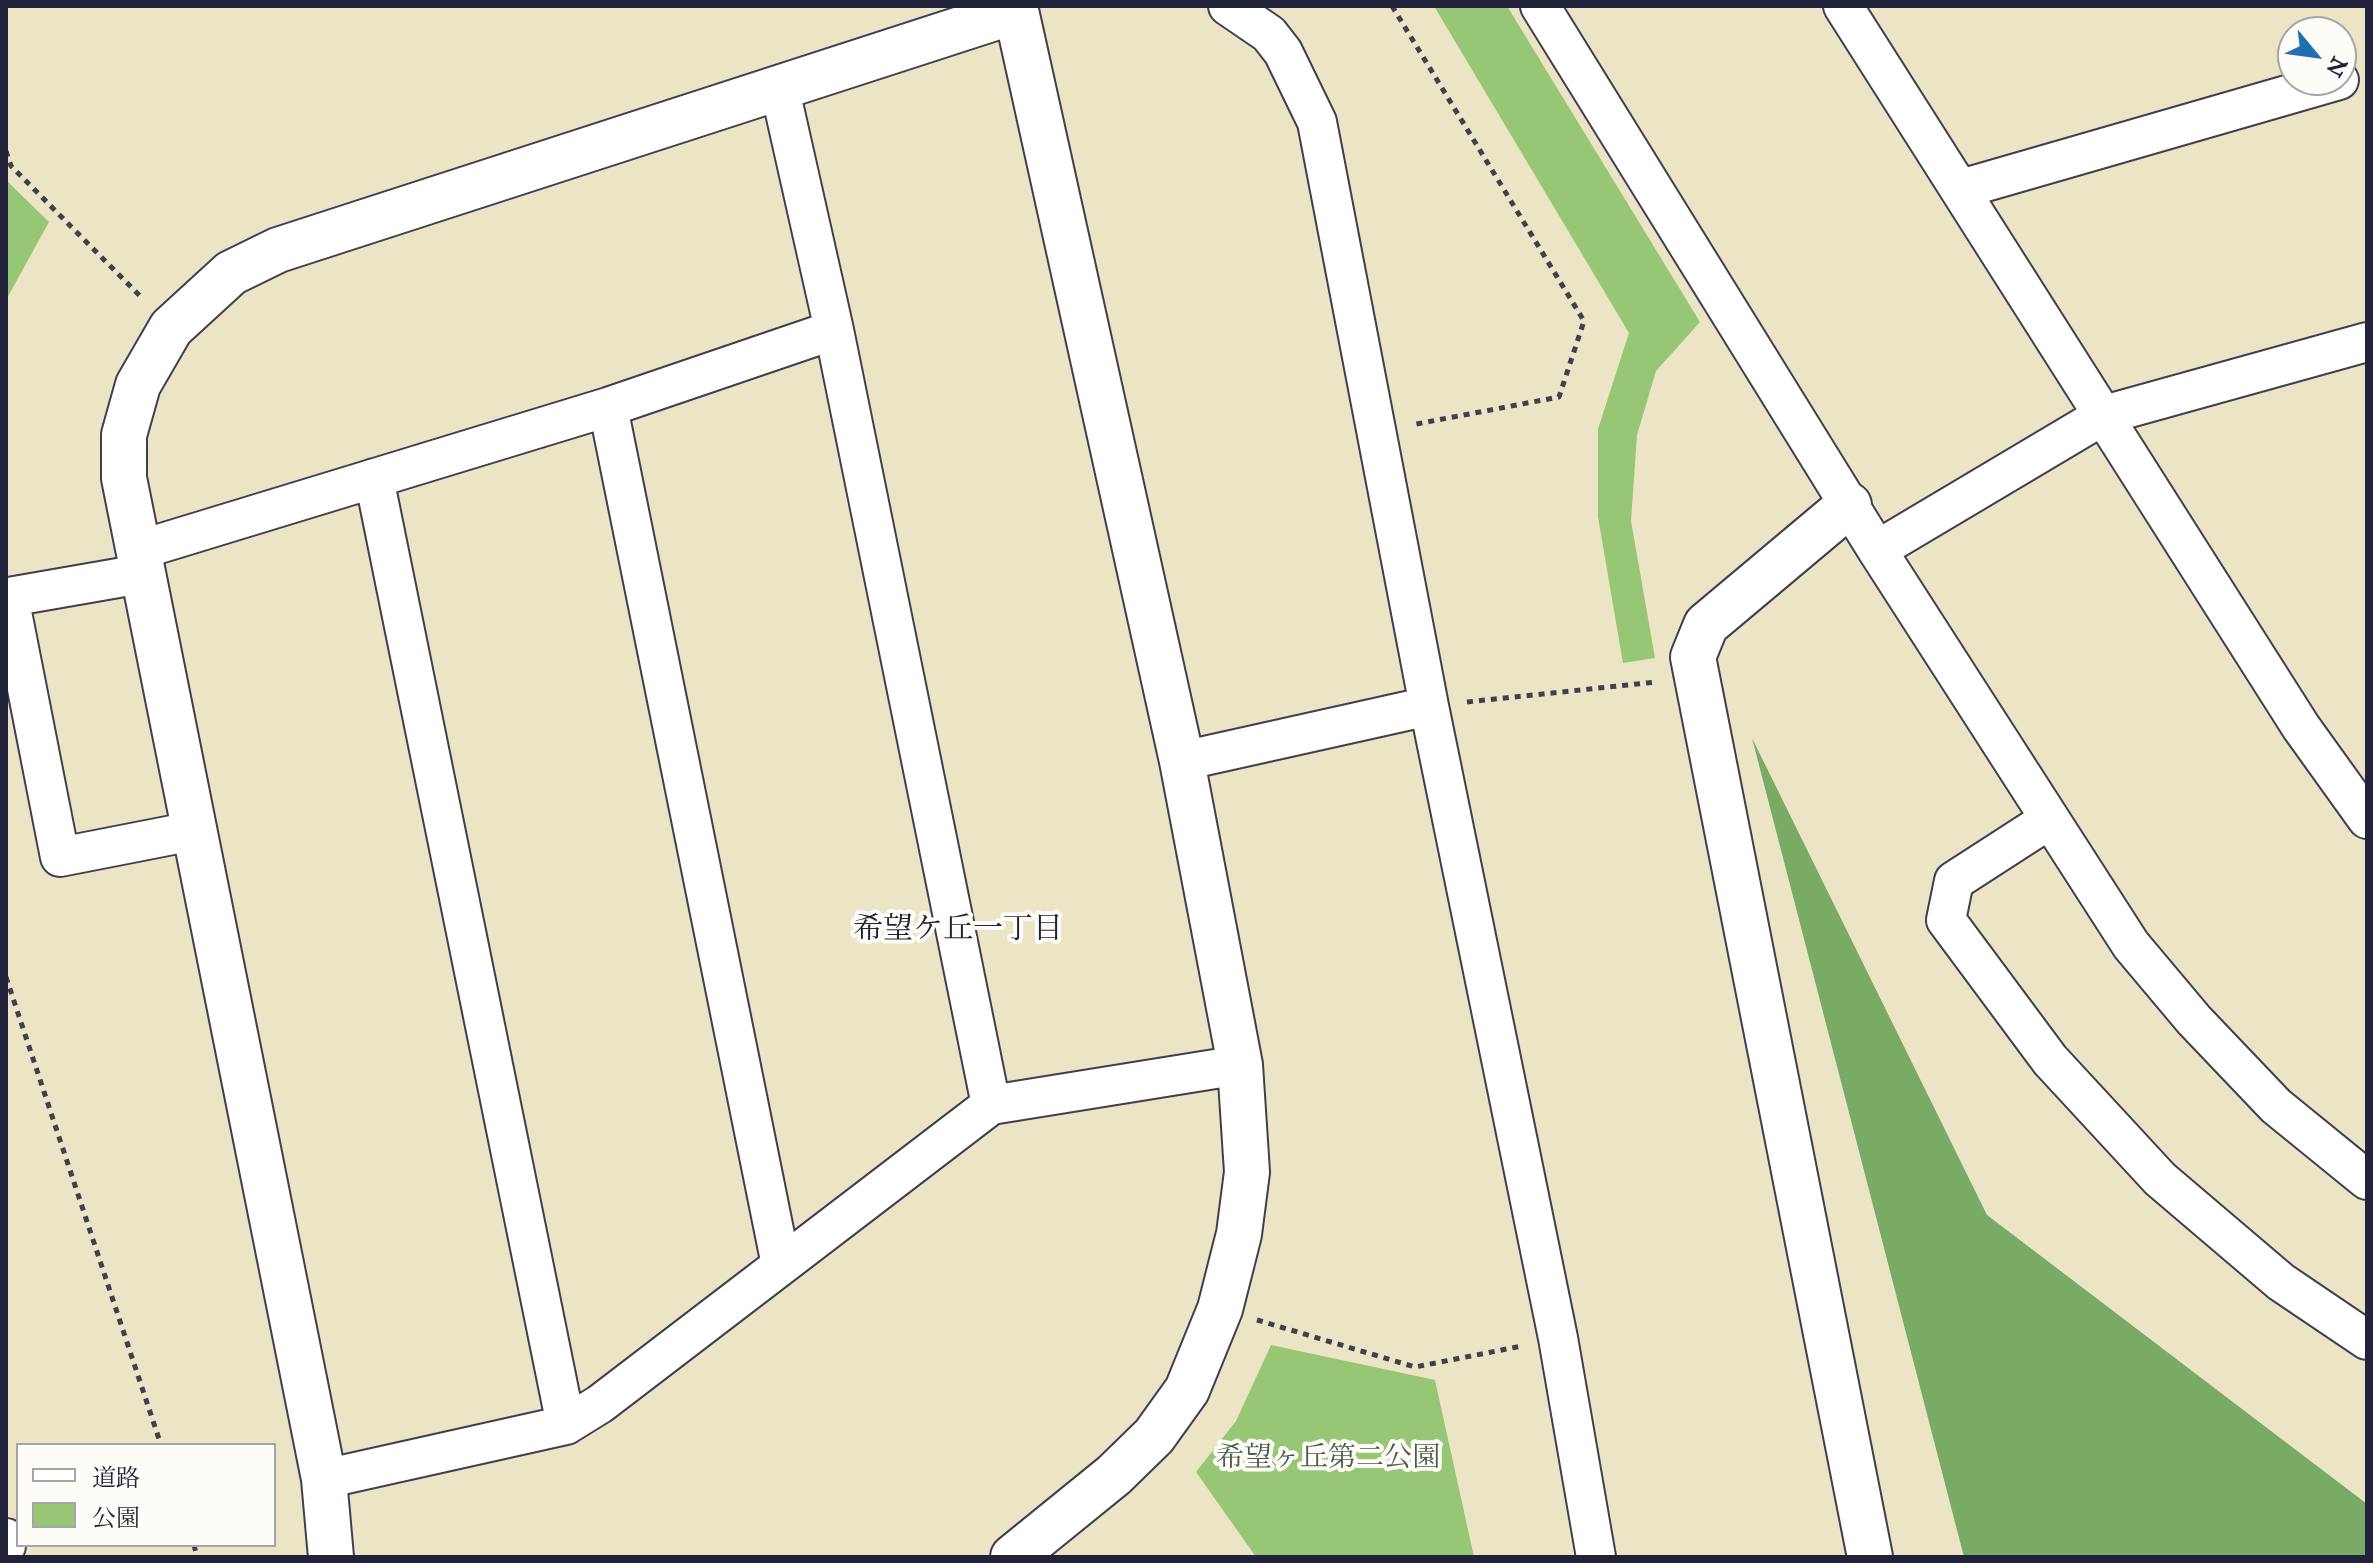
<!DOCTYPE html>
<html>
<head>
<meta charset="utf-8">
<style>
	body { margin:0 }
	#map { position:relative; width:2373px; height:1563px; overflow:hidden; background:#ebe5c5; font-family:"IM FELL Great Primer","Noto Serif JP",serif }
	canvas { display:block }
	.frame { position:absolute; inset:0; border:8px solid #22223b; pointer-events:none }
	.legend { position:absolute; left:16px; top:1443px; width:260px; height:104px; box-sizing:border-box; background:#fdfcf7; border:2px solid #a5a5ac; margin:0; padding:10px 14px; list-style:none; font-size:24px; color:#22223b }
	.legend li { display:flex; align-items:center; gap:16px; height:40px }
	.legend b { width:40px; border:2px solid #a5a5ac }
	.north { position:absolute; left:2277px; top:16px; width:80px; height:80px; box-sizing:border-box; background:#fdfcf7; border:2px solid #a5a5ac; border-radius:50%; rotate:119deg; font-size:22px; font-weight:700; line-height:32px; text-align:center; color:#22223b }
	.north::after { content:''; display:block; margin:auto; width:28px; height:36px; background:#1f6fb2; clip-path:polygon(50% 0,100% 100%,50% 72%,0 100%) }
</style>
</head>
<body>
<div id="map">
<canvas width="2373" height="1563"></canvas>
<div class="frame"></div>
<ul class="legend">
<li><b style="height:10px;background:#fff"></b>道路</li>
<li><b style="height:22px;background:#97c675"></b>公園</li>
</ul>
<div class="north">N</div>
</div>
<script>
const g = document.querySelector('canvas').getContext('2d');
g.lineJoin = 'round';
function fill(path, color) {
  g.fillStyle = color;
  g.fill(path, 'evenodd');
}
function toPath(rows) {
  const path = new Path2D();
  for (const r of rows) {
    path.moveTo(r[0], r[1]);
    for (let i = 2; i < r.length; i += 2) path.lineTo(r[i], r[i + 1]);
  }
  return path;
}
function stroke(path, color, width, dash) {
  g.strokeStyle = color;
  g.lineWidth = width;
  g.lineCap = dash ? 'butt' : 'round';
  g.setLineDash(dash || []);
  g.stroke(path);
}
function label(font, color, halo, rows, align = 'center') {
  g.font = font + ' "IM FELL Great Primer","Noto Serif JP",serif';
  g.lineWidth = 8;
  g.setLineDash([]);
  g.textBaseline = 'middle';
  g.strokeStyle = halo;
  g.fillStyle = color;
  for (const [text, x, y, turn = 0] of rows) {
    g.save();
    g.translate(x, y);
    g.rotate((+turn || 0) * Math.PI / 180);
    g.textAlign = isNaN(turn) ? turn : align;
    if (halo) g.strokeText(text, 0, 0);
    g.fillText(text, 0, 0);
    g.restore();
  }
}
const green = toPath([
	[1434,6,1507,6,1700,322,1656,371,1637,435,1631,521,1655,658,1623,663,1598,517,1598,429,1629,333],
	[6,180,49,222,6,300],
	[1271,1345,1435,1380,1474,1557,1256,1557,1196,1472,1236,1421]
]);
const forest = toPath([
	[1752,738,1987,1215,2367,1504,2367,1557,1964,1557]
]);
const path = toPath([
	[1392,6,1584,321,1559,397,1411,425],
	[6,151,11,166,143,299],
	[1467,702,1656,682],
	[6,977,161,1445],
	[1257,1320,1415,1367,1522,1346],
	[194,1545,197,1557]
]);
const minor = toPath([
	[1228,6,1269,34,1283,52,1317,122,1429,706,1558,1338,1596,1557],
	[1540,6,1877,550,2131,945,2194,1020,2276,1106,2367,1180],
	[1843,6,2301,727,2367,819],
	[780,90,834,330,991,1105],
	[1961,189,2339,80],
	[608,407,781,1265],
	[374,478,566,1425],
	[139,550,608,407,834,330],
	[1877,550,2104,415,2367,342],
	[141,574,9,597,60,857,193,831],
	[1182,761,1429,706],
	[2050,819,1954,881,1946,920,2050,1060,2160,1179,2281,1282,2367,1340],
	[324,1479,566,1425,600,1404,991,1105,1240,1065],
	[6,1538,6,1546]
]);
const tertiary = toPath([
	[1849,505,1706,625,1693,657,1870,1557],
	[331,1557,324,1479,124,478,124,435,138,385,171,328,231,273,278,250,1016,11],
	[1013,1557,1114,1475,1154,1436,1187,1390,1220,1309,1239,1234,1247,1172,1240,1065,1182,761,1015,6]
]);
const parkNames = [
	["希望ヶ丘第二公園",1328,1459]
];
const neighbourhoodNames = [
	["希望ケ丘一丁目",958,931]
];
fill(green, '#97c675');
fill(forest, '#79ab66');
stroke(minor, '#403f50', 42);
stroke(tertiary, '#403f50', 48);
stroke(path, '#403f50', 5, [6, 6]);
stroke(minor, '#fff', 38);
stroke(tertiary, '#fff', 44);
label('28px', '#4b5b4f', '#fdfcf7', parkNames);
label('30px', '#22223b', '#fdfcf7', neighbourhoodNames);
</script>
</body>
</html>
